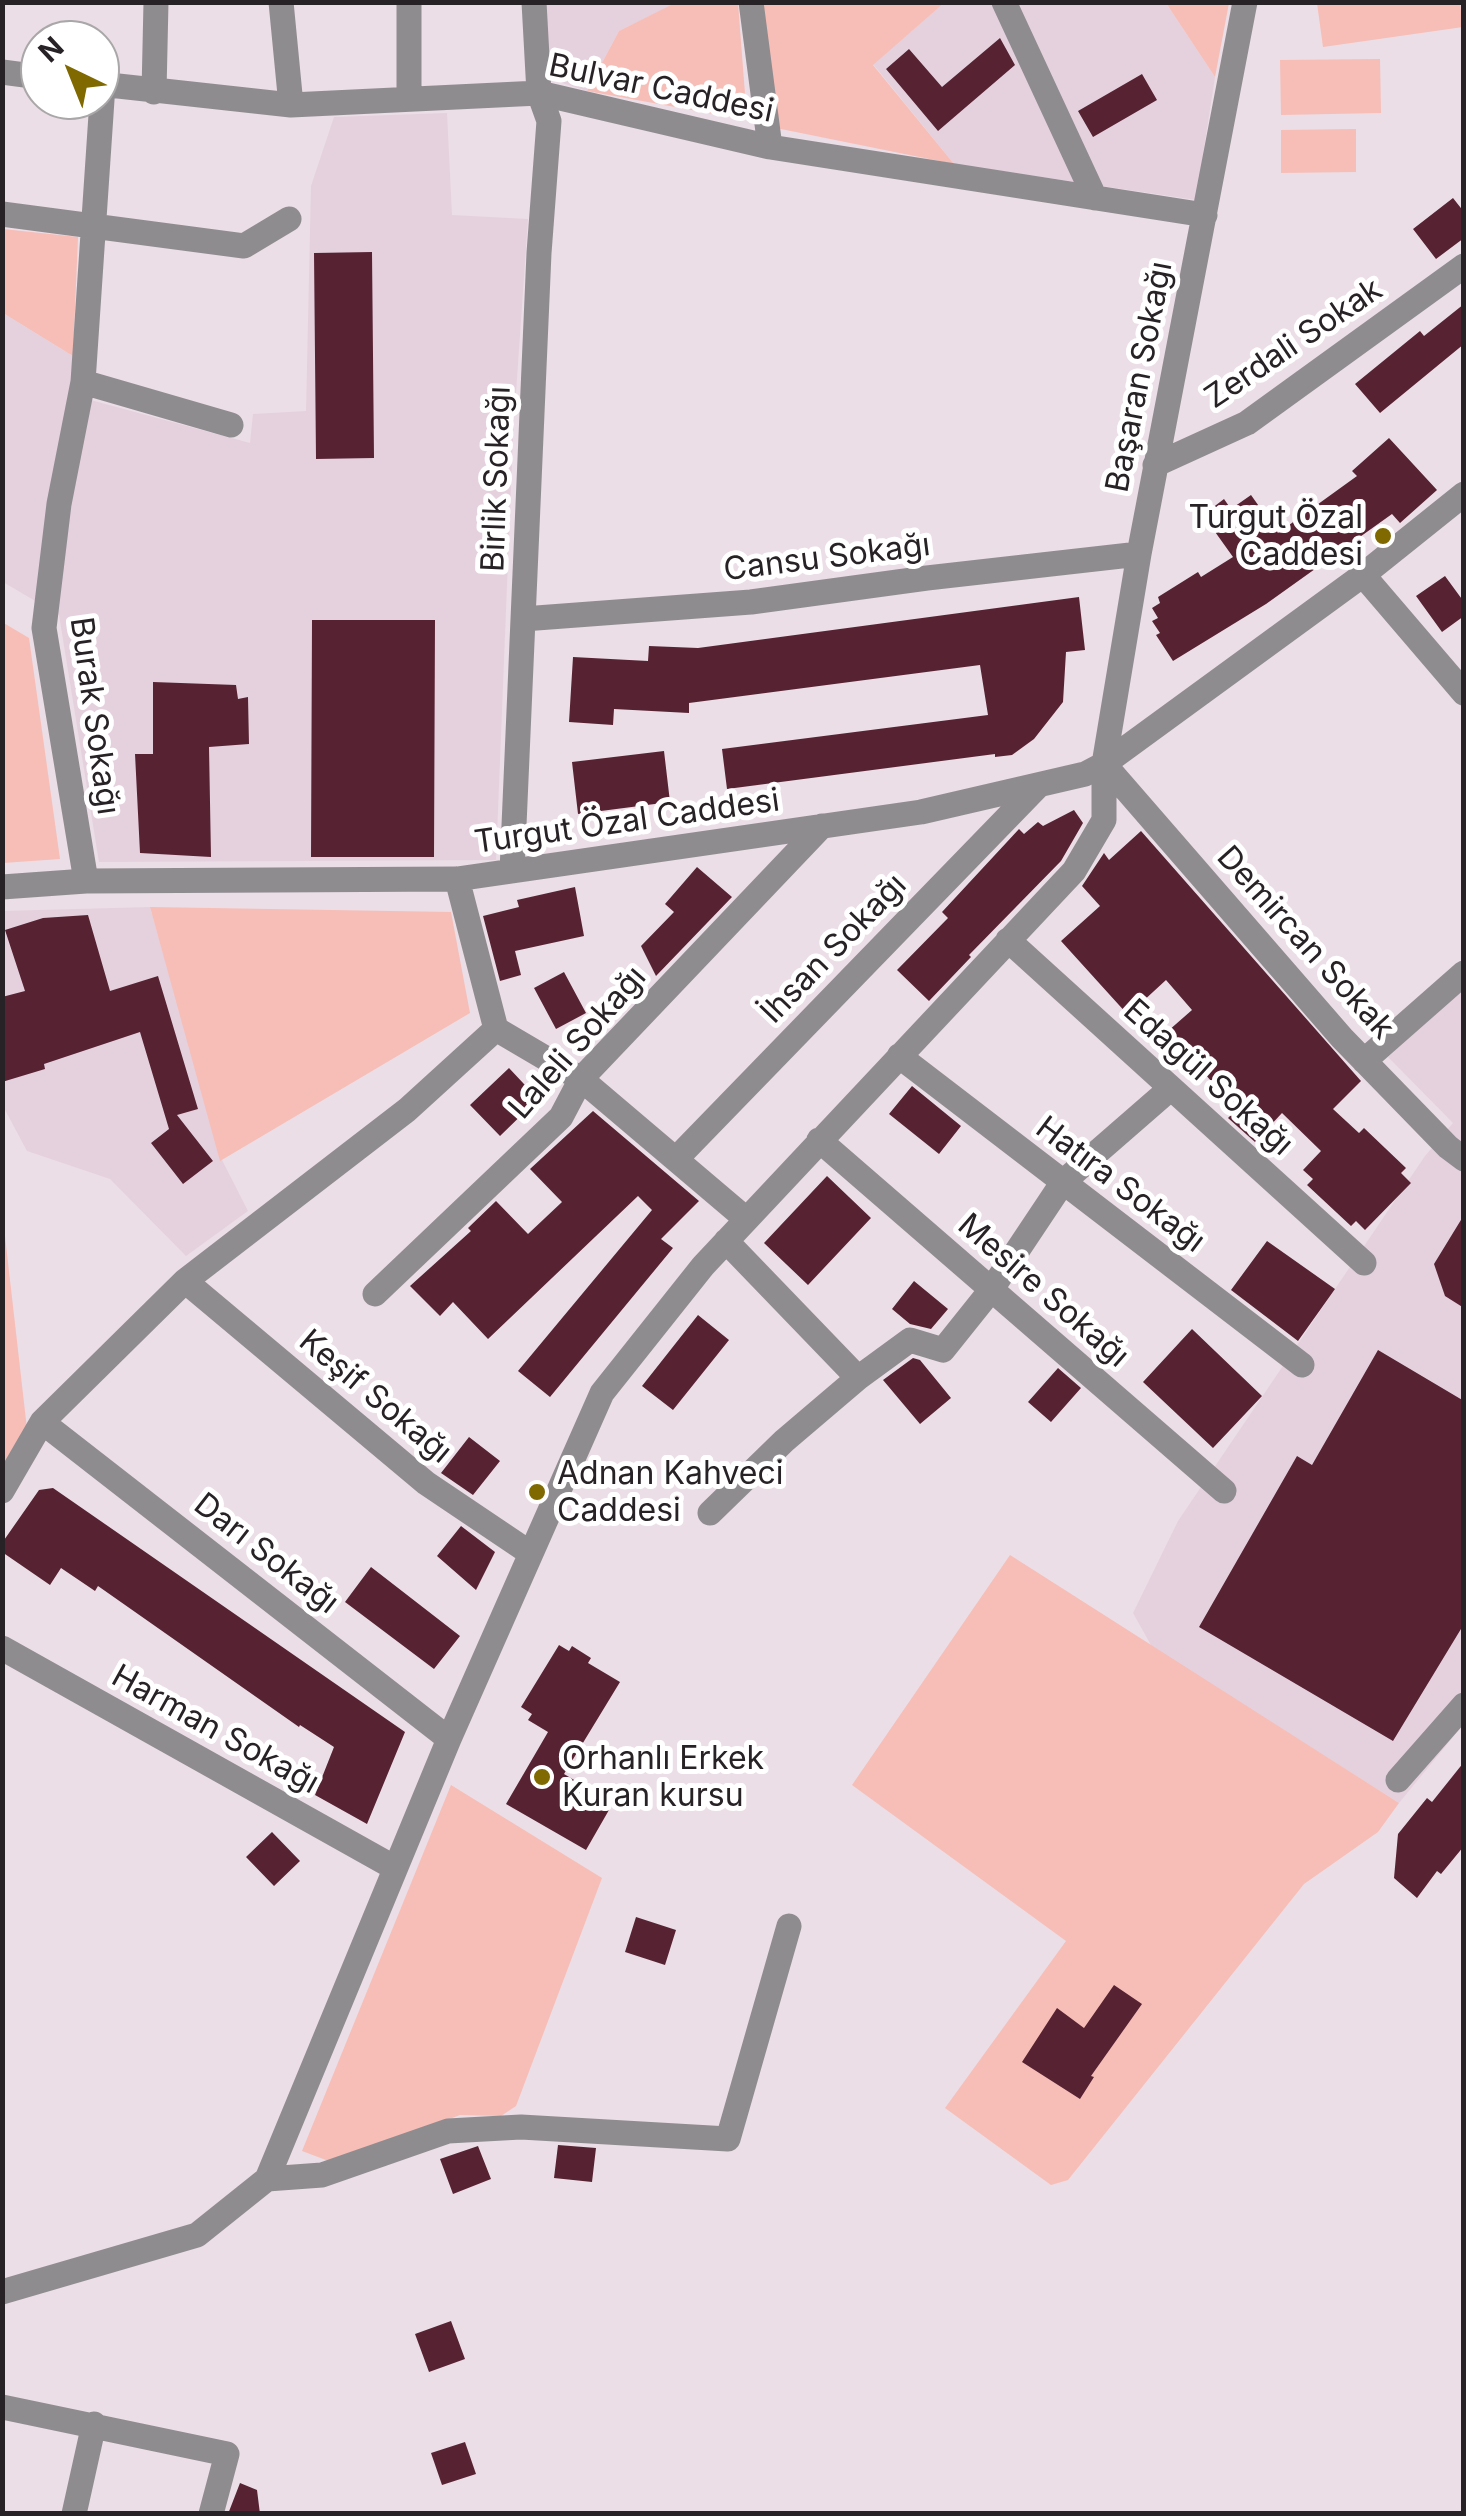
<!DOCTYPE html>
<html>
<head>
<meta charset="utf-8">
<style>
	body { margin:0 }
	#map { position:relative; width:1466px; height:2516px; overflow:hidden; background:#ebdee6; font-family:Inter,sans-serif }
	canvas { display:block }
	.frame { position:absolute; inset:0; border:5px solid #272225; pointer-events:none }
	.north { position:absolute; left:20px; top:20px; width:100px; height:100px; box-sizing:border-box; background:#fff; border:2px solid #a9a7a8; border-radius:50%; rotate:317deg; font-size:28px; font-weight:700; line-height:40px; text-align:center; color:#272225 }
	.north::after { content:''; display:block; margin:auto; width:35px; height:45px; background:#7f6900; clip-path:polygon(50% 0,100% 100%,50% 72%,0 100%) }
</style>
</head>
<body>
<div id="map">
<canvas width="1466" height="2516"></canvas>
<div class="frame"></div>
<div class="north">N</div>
</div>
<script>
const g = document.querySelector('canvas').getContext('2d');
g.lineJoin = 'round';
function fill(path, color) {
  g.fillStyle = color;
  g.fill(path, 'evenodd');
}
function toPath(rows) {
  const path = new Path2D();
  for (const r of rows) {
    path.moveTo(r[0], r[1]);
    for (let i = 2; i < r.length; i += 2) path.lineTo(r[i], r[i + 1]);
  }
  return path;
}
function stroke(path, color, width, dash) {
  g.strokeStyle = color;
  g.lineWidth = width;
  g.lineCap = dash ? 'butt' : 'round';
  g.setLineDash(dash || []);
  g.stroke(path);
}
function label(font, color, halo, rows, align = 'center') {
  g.font = font + ' Inter,sans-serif';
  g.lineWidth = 10;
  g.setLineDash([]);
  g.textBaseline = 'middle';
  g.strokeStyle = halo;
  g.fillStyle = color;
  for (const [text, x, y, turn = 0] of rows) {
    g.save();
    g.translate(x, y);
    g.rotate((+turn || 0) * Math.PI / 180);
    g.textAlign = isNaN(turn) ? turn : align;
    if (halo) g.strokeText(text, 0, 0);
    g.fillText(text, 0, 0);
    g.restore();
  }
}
const built = toPath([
	[527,3,677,3,619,31,587,91,556,81,527,77],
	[944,3,1166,3,1215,77,1196,200,954,164,873,64],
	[447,113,452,215,528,219,513,436,496,860,99,862,59,615,3,582,3,313,73,356,72,395,250,443,253,414,306,411,311,186,334,117],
	[150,907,222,1160,248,1211,186,1256,110,1179,27,1151,3,1106,2,911],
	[1463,989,1463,1725,1399,1803,1152,1647,1133,1613,1178,1521,1425,1156,1453,1123,1388,1057]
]);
const green = toPath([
	[677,2,738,3,747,120,587,91,619,31],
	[760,3,944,3,873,65,954,164,776,128],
	[1166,3,1229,3,1215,77],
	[1317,3,1460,3,1463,27,1323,47],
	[1380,59,1381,113,1281,115,1280,60],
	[1356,129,1356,172,1281,173,1281,130],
	[3,229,78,237,73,356,3,313],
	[2,622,29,638,60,859,3,863],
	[150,907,451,912,470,1013,220,1161],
	[2,1210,27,1429,2,1478],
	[1010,1555,1399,1803,1378,1832,1304,1884,1068,2180,1051,2185,945,2108,1066,1941,852,1785],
	[451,1785,602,1878,516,2106,501,2116,460,2115,334,2163,302,2151]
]);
const building = toPath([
	[1000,38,1015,65,938,131,886,69,909,49,942,87],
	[1142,74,1157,100,1093,137,1078,111],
	[1453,198,1464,212,1464,238,1436,259,1413,229],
	[372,252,374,458,316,459,314,253],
	[1464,304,1464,344,1380,413,1355,384,1420,331,1424,336],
	[1389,438,1437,490,1400,523,1392,514,1266,604,1173,661,1156,635,1160,633,1152,621,1158,618,1152,608,1160,603,1158,597,1198,572,1201,577,1233,557,1203,515,1224,499,1231,509,1251,495,1278,533,1357,476,1352,471],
	[1445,576,1464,602,1464,616,1442,632,1416,596],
	[1079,597,1085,650,1066,652,1063,702,1034,739,1012,755,995,757,995,754,727,789,722,749,988,715,980,665,689,703,689,713,614,709,613,725,569,722,573,657,648,661,649,646,698,648],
	[312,620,435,620,434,857,311,857],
	[153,682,236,685,238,699,248,697,249,744,209,747,211,857,140,853,135,754,153,754],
	[664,751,670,802,578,814,572,762],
	[1074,810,1083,823,1061,861,969,955,971,957,929,1001,897,970,948,918,942,912,1019,829,1024,834,1038,822,1043,826],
	[1141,831,1361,1081,1333,1109,1359,1133,1364,1128,1406,1168,1401,1173,1411,1183,1365,1230,1356,1221,1351,1226,1307,1185,1313,1179,1303,1170,1321,1151,1282,1113,1255,1142,1228,1118,1236,1110,1168,1031,1192,1010,1166,980,1128,1015,1061,941,1100,906,1082,886,1104,853,1109,860],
	[697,867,732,897,656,976,641,946,674,912,665,904],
	[575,887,584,936,515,951,521,975,500,981,483,916,519,907,517,900],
	[88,915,110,991,158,976,198,1109,177,1115,213,1161,183,1184,151,1143,169,1129,140,1032,44,1064,45,1069,2,1082,2,997,25,991,5,930,43,918],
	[564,972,586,1013,556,1029,534,988],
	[509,1068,538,1099,500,1136,470,1105],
	[912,1086,961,1126,939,1154,889,1114],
	[593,1111,699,1201,661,1239,673,1248,550,1397,518,1371,652,1210,638,1196,488,1339,453,1302,440,1316,410,1286,471,1231,468,1228,496,1201,528,1234,562,1202,530,1169],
	[827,1176,871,1218,808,1285,764,1243],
	[1464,1215,1464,1308,1445,1296,1434,1264],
	[1267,1241,1335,1289,1298,1341,1231,1290],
	[914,1281,948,1309,931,1329,910,1324,892,1309],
	[698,1315,729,1340,673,1410,642,1386],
	[1192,1329,1262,1396,1213,1448,1143,1382],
	[1378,1350,1464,1401,1464,1624,1393,1741,1199,1627,1297,1456,1312,1465],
	[913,1358,920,1360,951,1398,920,1424,883,1380],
	[1058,1368,1081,1388,1051,1422,1028,1402],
	[469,1437,500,1461,473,1495,441,1473],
	[53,1488,405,1732,367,1824,315,1795,334,1747,300,1725,299,1727,98,1586,95,1591,61,1568,50,1585,2,1552,2,1543,39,1490],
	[461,1526,495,1552,476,1590,437,1556],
	[371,1567,460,1636,434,1669,345,1602],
	[559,1645,569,1651,572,1646,591,1658,588,1663,620,1682,564,1774,613,1803,586,1850,506,1804,548,1732,528,1720,532,1714,521,1707],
	[1464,1762,1464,1846,1441,1874,1437,1871,1417,1898,1394,1878,1398,1834,1427,1798,1432,1802],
	[272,1832,300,1861,274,1886,246,1857],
	[636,1917,676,1930,665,1965,625,1952],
	[1114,1985,1142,2004,1091,2076,1094,2077,1080,2099,1022,2062,1057,2008,1084,2028],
	[558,2145,596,2148,592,2182,554,2178],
	[478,2146,491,2179,453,2194,440,2159],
	[451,2321,465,2359,429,2372,415,2334],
	[465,2442,476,2474,442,2485,431,2453],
	[240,2483,257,2490,260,2514,228,2514]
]);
const minor = toPath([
	[281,2,291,105],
	[751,2,770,147],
	[1004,2,1095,198],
	[2,72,40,77],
	[100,84,291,105,539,93,770,147,1205,215],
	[103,85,83,382,231,425],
	[154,92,156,2],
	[409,99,409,2],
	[2,214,244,246,289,219],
	[83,382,59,504,44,628,86,881],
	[1155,465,1247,423,1464,266],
	[1363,575,1464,693],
	[523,619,751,602,927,578,1139,554],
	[1104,764,1342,1038,1448,1147,1464,1159],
	[512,871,539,253,549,121,539,93,534,2],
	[457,879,496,1029,581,1079,746,1219],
	[2,887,86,881,457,879,921,812,1085,774,1104,764,1363,575,1464,494],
	[1008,940,1364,1263],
	[899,1056,1302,1365],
	[1364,1061,1464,973],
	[819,1140,1224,1491],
	[676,1159,1038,786],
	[726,1241,858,1378],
	[185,1281,426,1483,530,1553],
	[375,1294,561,1117,581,1079,822,826],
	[42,1422,449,1739],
	[2,1491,42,1422,185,1281,407,1110,496,1029],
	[710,1513,784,1441,858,1378,910,1340,943,1350,991,1290,1063,1182,1171,1088],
	[2,1648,395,1868],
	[1398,1780,1464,1705],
	[267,2179,322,2175,448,2131,521,2127,728,2139,789,1926],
	[2,2292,197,2235,267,2179,449,1739,602,1393,703,1266,1074,871,1104,820,1104,764,1139,554,1245,2],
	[2,2407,227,2454,211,2514],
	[74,2514,94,2424]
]);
const markers = [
	[1383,536,10,"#7f6900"],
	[537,1492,10,"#7f6900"],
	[542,1777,10,"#7f6900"]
];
const streetNames = [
	["Bulvar Caddesi",661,89,12],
	["Zerdali Sokak",1294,344,-34],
	["Başaran Sokağı",1140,377,-79],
	["Birlik Sokağı",497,479,-88],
	["Cansu Sokağı",827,558,-7],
	["Burak Sokağı",94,716,82],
	["Turgut Özal Caddesi",627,822,-8],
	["Demircan Sokak",1305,943,48],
	["İhsan Sokağı",834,949,-46],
	["Laleli Sokağı",578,1043,-49],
	["Edagül Sokağı",1208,1078,42],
	["Hatıra Sokağı",1120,1185,37],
	["Mesire Sokağı",1043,1291,41],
	["Keşif Sokağı",375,1397,40],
	["Darı Sokağı",266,1554,38],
	["Harman Sokağı",215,1730,29]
];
const poiNames = [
	["Turgut Özal",1363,518,"right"],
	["Caddesi",1363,555,"right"],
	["Adnan Kahveci",557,1474],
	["Caddesi",557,1511],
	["Orhanlı Erkek",562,1759],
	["Kuran kursu",562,1796]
];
fill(built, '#e5d1dd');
fill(green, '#f6beb7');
fill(building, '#572333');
stroke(minor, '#8f8c90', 25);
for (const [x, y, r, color] of markers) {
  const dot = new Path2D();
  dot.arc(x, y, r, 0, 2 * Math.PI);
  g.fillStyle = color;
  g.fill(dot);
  stroke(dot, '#fff', 4);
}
label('32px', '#272225', '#fff', streetNames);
label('32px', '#272225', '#fff', poiNames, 'left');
</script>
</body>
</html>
